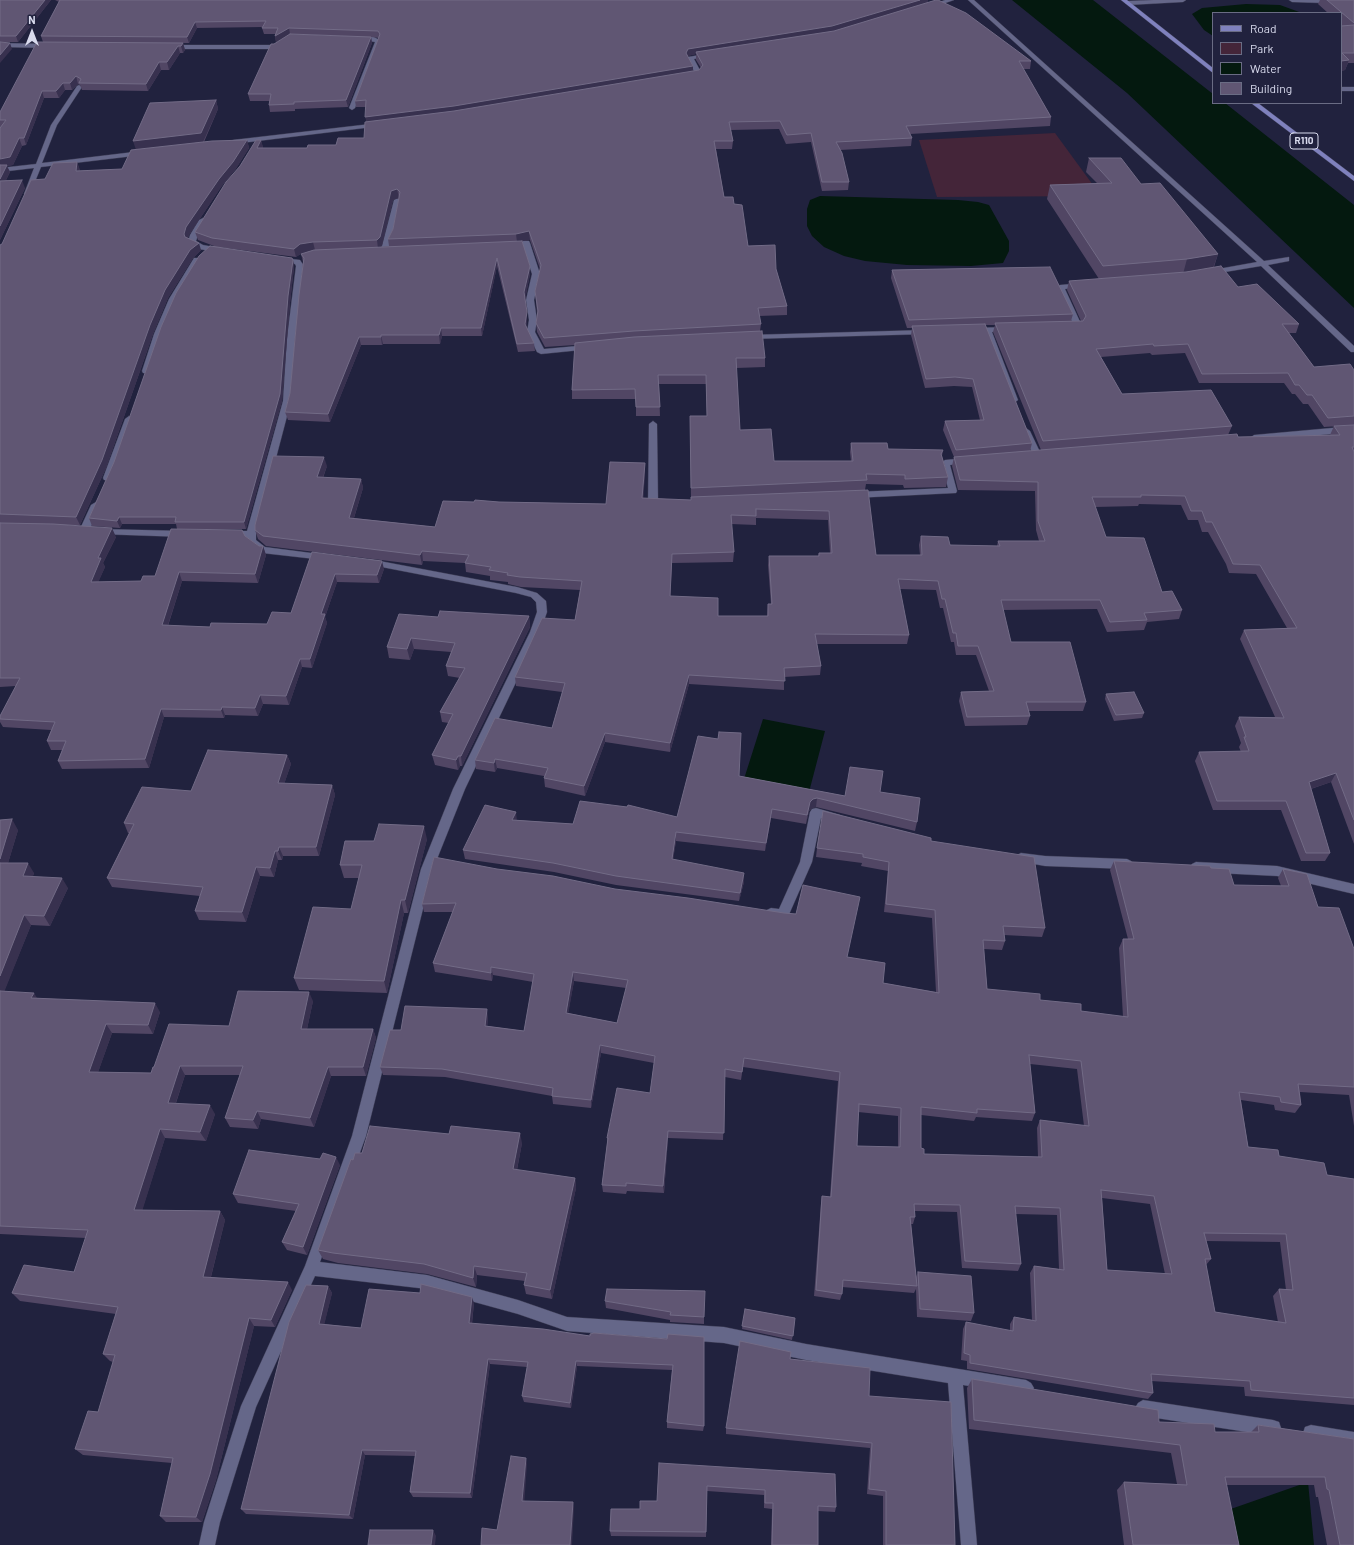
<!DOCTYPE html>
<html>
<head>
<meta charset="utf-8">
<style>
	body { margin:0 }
	#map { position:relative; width:1354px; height:1545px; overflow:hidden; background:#21223e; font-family:Barlow,sans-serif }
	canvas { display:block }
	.legend { position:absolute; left:1212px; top:12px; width:130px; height:92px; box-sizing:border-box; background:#21223e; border:1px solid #6a6c84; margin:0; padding:5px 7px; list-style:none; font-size:12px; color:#d8daed }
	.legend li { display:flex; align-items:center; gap:8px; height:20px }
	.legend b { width:20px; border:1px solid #6a6c84 }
	.north { position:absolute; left:12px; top:12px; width:40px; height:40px; -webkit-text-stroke:3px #21223e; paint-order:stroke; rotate:0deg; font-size:11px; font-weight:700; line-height:16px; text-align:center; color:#d8daed }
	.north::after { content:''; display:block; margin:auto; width:14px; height:18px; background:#d8daed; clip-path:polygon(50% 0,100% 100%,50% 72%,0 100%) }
</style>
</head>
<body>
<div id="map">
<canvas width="1354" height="1545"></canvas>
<ul class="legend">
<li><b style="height:5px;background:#7f81bd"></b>Road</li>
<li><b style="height:11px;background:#442539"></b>Park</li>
<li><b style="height:11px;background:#04190f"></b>Water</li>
<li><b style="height:11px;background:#605673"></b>Building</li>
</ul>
<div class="north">N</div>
</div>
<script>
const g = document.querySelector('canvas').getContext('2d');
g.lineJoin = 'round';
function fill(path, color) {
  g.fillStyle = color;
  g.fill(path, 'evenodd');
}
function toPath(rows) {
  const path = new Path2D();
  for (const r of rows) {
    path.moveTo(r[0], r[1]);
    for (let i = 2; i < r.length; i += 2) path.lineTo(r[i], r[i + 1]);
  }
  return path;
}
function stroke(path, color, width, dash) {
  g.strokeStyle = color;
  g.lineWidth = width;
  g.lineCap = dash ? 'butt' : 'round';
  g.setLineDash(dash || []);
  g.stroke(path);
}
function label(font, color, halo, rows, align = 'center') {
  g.font = font + ' Barlow,sans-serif';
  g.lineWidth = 3.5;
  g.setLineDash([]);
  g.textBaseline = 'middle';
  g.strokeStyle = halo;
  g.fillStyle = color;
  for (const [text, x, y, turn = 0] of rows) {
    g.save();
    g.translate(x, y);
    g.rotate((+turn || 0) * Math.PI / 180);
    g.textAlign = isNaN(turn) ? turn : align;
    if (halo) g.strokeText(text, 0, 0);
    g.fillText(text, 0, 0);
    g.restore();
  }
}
const green = toPath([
	[1055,133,1101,196,937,197,919,140]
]);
const water = toPath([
	[1012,0,1093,0,1213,94,1213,103,1225,103,1354,205,1354,308,1127,93],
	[1246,4,1280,5,1302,13,1213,13,1213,36,1204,30,1192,14,1202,8],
	[820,196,958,200,978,202,989,205,1009,241,1009,251,1003,263,971,266,907,265,865,261,844,256,824,247,812,236,807,226,807,209,810,200],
	[763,719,825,731,809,792,744,779],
	[1308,1482,1314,1545,1235,1545,1228,1510]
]);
const minor = toPath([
	[945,0,954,0,931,8,926,7,945,0],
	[968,0,974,0,1264,261,1289,257,1289,261,1268,265,1354,346,1354,352,1351,352,1261,266,1207,275,1207,271,1257,262,968,0],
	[1153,0,1186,0,1183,2,1128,5,1125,3,1128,1,1153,0],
	[1289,0,1354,0,1354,4,1292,2,1289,0],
	[356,36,374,37,381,41,355,108,352,110,349,108,375,42,354,39,354,37,356,36],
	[280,41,285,42,275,49,171,49,168,47,171,45,274,45,280,41],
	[0,43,49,44,52,46,49,48,0,47,0,43],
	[711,53,713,54,713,56,694,59,702,74,701,75,688,76,688,74,695,73,687,58,688,57,711,53],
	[79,85,82,87,57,125,42,163,142,151,145,153,142,155,41,167,30,194,25,195,24,194,34,168,0,172,0,168,36,164,51,125,77,86,79,85],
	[1341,87,1354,87,1354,91,1341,91,1341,87],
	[379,123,382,125,381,126,233,144,230,142,233,140,379,123],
	[397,198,400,200,390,246,384,254,370,255,370,251,379,250,382,246,394,200,397,198],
	[203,218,207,220,198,235,196,241,203,245,225,249,225,253,198,249,188,242,190,235,199,220,203,218],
	[523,241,529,241,530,243,540,274,534,300,537,320,535,332,544,349,588,345,592,347,591,349,541,354,537,352,527,332,529,320,526,300,532,274,522,243,523,241],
	[275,257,300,260,304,266,295,338,291,401,256,534,256,540,265,547,327,555,329,557,324,560,262,553,248,543,246,537,228,537,223,534,228,531,247,531,283,401,287,338,296,266,295,264,275,261,275,257],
	[194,258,200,258,201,260,177,299,162,334,150,371,149,373,143,373,142,371,154,334,169,299,194,258],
	[1083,283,1086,283,1086,287,1065,289,1082,326,1078,328,1067,329,1067,325,1073,324,1056,287,1060,285,1083,283],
	[1009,327,1013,329,1012,331,992,332,1018,400,1014,403,1010,400,984,332,972,332,968,330,972,328,1009,327],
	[925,330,928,330,928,334,749,339,745,337,749,335,925,330],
	[129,416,133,419,111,478,110,480,104,480,103,478,125,419,129,416],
	[653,421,657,424,658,500,666,501,668,503,663,506,653,506,648,503,649,424,653,421],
	[1354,426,1354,432,1254,441,1250,438,1254,435,1354,426],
	[1026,428,1030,431,1040,452,1050,452,1051,454,1050,456,1034,457,1022,431,1026,428],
	[967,458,971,461,970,463,950,465,957,491,956,493,854,498,849,495,854,492,948,488,941,463,945,460,967,458],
	[96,502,101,505,89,531,87,533,81,533,79,531,91,505,96,502],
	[100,529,185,531,190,534,185,537,97,534,95,532,97,530,100,529],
	[369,559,517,587,537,593,546,601,547,612,540,632,465,789,433,869,366,1136,320,1262,427,1275,518,1300,567,1317,724,1327,806,1344,1026,1380,1031,1383,1034,1388,1031,1393,1026,1396,963,1385,977,1545,961,1545,948,1383,806,1360,724,1343,567,1331,518,1314,427,1289,315,1276,256,1407,220,1522,215,1545,199,1545,204,1522,241,1406,305,1266,352,1136,421,869,453,789,530,632,537,612,536,602,531,597,516,593,366,564,364,562,369,559],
	[816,808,840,815,842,818,840,821,836,822,821,818,812,862,787,919,783,920,767,916,765,913,767,910,771,908,779,909,800,862,810,812,812,809,816,808],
	[1021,853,1045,856,1127,859,1131,861,1133,864,1131,867,1127,869,1045,866,1017,861,1015,858,1017,855,1021,853],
	[1196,862,1277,866,1354,884,1354,894,1277,876,1196,872,1192,870,1190,867,1192,864,1196,862],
	[1143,1400,1273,1420,1279,1422,1281,1428,1279,1434,1273,1436,1143,1416,1138,1413,1135,1408,1138,1403,1143,1400],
	[1311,1425,1354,1432,1354,1448,1311,1441,1305,1439,1303,1433,1305,1427,1311,1425]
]);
const primary = toPath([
	[1121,0,1127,0,1213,68,1213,73,1121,0],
	[1251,103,1258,103,1354,176,1354,181,1251,103]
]);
const wall = toPath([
	[0,0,51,0,18,42,0,42],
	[55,0,928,0,928,2,1031,61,1030,69,1023,69,1051,117,1050,126,910,134,912,138,911,146,840,150,849,182,848,190,822,191,811,142,786,144,779,129,731,130,733,141,732,149,716,149,724,197,734,204,748,246,776,269,787,306,787,315,759,316,761,324,760,331,765,358,765,367,736,368,740,430,774,461,851,461,850,452,851,443,888,449,943,450,942,456,948,477,946,487,904,488,903,485,866,484,865,490,876,555,920,555,919,545,921,536,950,545,997,546,998,541,1039,541,1036,530,1035,491,958,490,952,466,954,457,943,430,945,421,980,420,972,387,954,386,925,388,911,335,912,328,907,328,891,278,892,270,1073,314,1071,321,1081,321,1067,290,1069,281,1099,279,1047,199,1050,185,1097,183,1086,172,1089,158,1141,184,1218,254,1214,267,1238,287,1299,324,1296,333,1289,333,1314,367,1354,370,1354,425,1324,427,1308,404,1303,404,1295,394,1292,394,1284,383,1199,383,1185,353,1152,355,1150,353,1101,357,1122,394,1232,426,1228,435,1238,437,1330,435,1334,426,1354,425,1354,844,1331,782,1311,789,1330,853,1325,861,1301,861,1281,810,1213,810,1195,761,1199,752,1241,752,1239,747,1241,743,1235,726,1239,717,1275,717,1240,639,1244,630,1287,628,1256,574,1229,573,1226,564,1208,532,1202,532,1198,520,1188,520,1181,505,1139,504,1138,506,1095,507,1106,537,1162,592,1182,610,1179,619,1147,622,1144,630,1107,632,1097,609,1003,610,1011,642,1086,702,1083,711,1029,711,1030,716,1027,725,965,726,959,701,961,692,989,691,976,655,956,655,954,642,951,642,943,608,940,608,936,590,899,589,909,635,907,644,817,644,821,666,820,675,784,677,784,690,689,684,670,752,605,742,585,796,545,787,544,778,544,776,497,768,495,772,476,769,475,760,552,728,562,692,516,686,515,677,575,620,580,590,521,587,508,584,508,582,490,580,490,576,466,572,465,563,423,561,422,565,266,546,258,539,255,530,327,466,323,478,361,479,363,488,354,518,435,527,499,502,606,504,645,463,645,472,643,498,691,500,690,416,707,416,706,384,659,384,660,416,636,416,636,399,572,399,572,390,575,345,545,347,537,332,536,323,537,313,535,291,540,269,530,240,522,241,530,274,525,299,527,320,526,327,534,343,535,351,518,352,497,266,482,336,442,336,440,344,383,344,382,345,361,345,330,422,288,420,285,412,290,393,303,262,301,254,309,251,302,253,296,257,218,247,293,260,294,267,290,303,282,401,246,529,177,529,176,524,122,524,120,528,92,526,89,518,214,246,198,240,195,232,261,140,263,148,307,148,336,145,364,138,366,122,366,107,356,107,355,101,379,38,371,37,372,43,348,107,295,109,295,111,270,112,269,105,270,101,250,101,248,94,342,36,290,34,276,42,275,36,275,34,264,34,262,28,263,27,197,28,189,43,183,43,185,50,183,53,180,53,169,70,161,70,148,91,82,90,80,85,78,84,72,90,65,90,59,98,44,98,26,145,22,146,13,165,7,166,10,172,6,180,25,188,0,240,0,112,43,42,41,36,59,2],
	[696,54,696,60,701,68,699,70,693,71,693,66,687,56],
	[399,198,393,229,388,239,389,246,380,247,382,245,393,200],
	[985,325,995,325,993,332,1041,450,1030,451,1032,443],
	[756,518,828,520,830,553,819,553,818,556,769,556,768,565,771,604,768,604,767,616,718,616,670,596,672,563,733,562,734,552,731,524,756,525],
	[1320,0,1354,0,1354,63,1348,63,1345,70,1341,71,1342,26,1341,24,1341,13,1328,13,1318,4],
	[216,100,218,109,204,142,247,140,249,148,235,170,221,187,189,235,188,238,201,250,193,258,168,298,153,334,106,468,80,525,65,525,116,537,103,563,105,567,98,582,141,581,155,576,245,536,259,546,263,546,266,555,258,583,182,581,168,626,210,627,267,624,291,613,312,552,384,569,379,583,337,582,325,617,327,623,312,668,302,667,289,705,263,704,258,716,225,715,224,718,164,717,149,768,62,769,58,761,62,750,51,750,47,741,51,730,3,727,0,722,0,716,16,686,0,687,0,245,2,244,45,179,77,162,80,171,122,169,136,150],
	[529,616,530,627,462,766,460,766,458,770,435,765,432,755,449,723,442,722,440,712,460,678,448,676,446,666,451,652,414,649,410,660,389,658,387,647,438,617],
	[1106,694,1144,713,1142,718,1114,721,1105,699],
	[287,755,291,764,284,784,332,785,335,795,319,856,283,856,282,860,278,860,274,877,260,876,246,922,199,920,195,911,200,896,112,887,107,878,129,833,128,833,124,823,191,791],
	[739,776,845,796,880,792,917,822,915,831,816,807,812,808,809,811,806,824,771,818,765,851,676,841,673,859,744,882,739,901,616,885,554,872,465,859,463,850,517,820,573,824,677,817],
	[0,820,18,830,8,863,34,873,33,876,68,888,50,926,31,925,4,991,37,998,160,1012,153,1034,112,1033,98,1072,151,1073,154,1067,229,1026,313,1001,307,1029,373,1029,376,1038,366,1076,331,1076,314,1127,261,1119,258,1129,230,1127,225,1118,240,1075,185,1075,176,1103,215,1114,206,1141,165,1138,142,1210,220,1211,225,1220,211,1277,292,1290,275,1327,254,1326,216,1480,202,1522,166,1522,160,1516,172,1463,83,1455,75,1449,98,1412,113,1362,110,1361,103,1354,116,1314,20,1301,12,1293,74,1272,86,1238,0,1234],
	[427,839,408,913,404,913,387,993,299,990,294,978,351,909,359,878,344,878,340,865,374,841],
	[931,841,1045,928,1042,937,1004,935,1005,941,1002,950,984,949,987,989,1040,1000,1081,1011,1123,1017,1119,948,1123,939,1128,939,1110,870,1114,861,1211,868,1234,885,1281,886,1278,878,1283,869,1318,907,1354,949,1354,1126,1349,1095,1300,1092,1301,1105,1295,1113,1275,1110,1274,1105,1241,1100,1248,1147,1279,1156,1327,1175,1354,1179,1354,1405,1245,1396,1244,1387,1151,1381,1153,1393,1148,1399,967,1369,967,1361,961,1360,963,1329,966,1322,1010,1331,1010,1324,1014,1317,1032,1320,1030,1273,1034,1266,1059,1269,1057,1215,1015,1214,1021,1264,1018,1271,962,1268,957,1212,915,1211,915,1217,913,1224,911,1224,916,1277,918,1272,974,1313,971,1321,917,1317,916,1289,914,1293,842,1287,842,1294,840,1300,814,1296,821,1203,822,1196,830,1197,838,1081,743,1067,741,1080,725,1077,723,1140,668,1138,664,1193,627,1191,626,1194,603,1192,602,1185,607,1144,607,1138,650,1093,654,1063,601,1053,591,1108,553,1104,552,1096,445,1077,383,1075,380,1067,401,1030,488,1017,487,1026,524,1031,533,982,493,975,492,981,435,972,433,963,453,912,424,912,422,904,434,857,847,957,883,983,936,992,932,918,884,912,888,871,861,866,862,863,816,857,817,848],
	[574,981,626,988,617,1023,568,1013],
	[1030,1064,1077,1069,1084,1126,1040,1120,1037,1128,1038,1157,924,1154,921,1148,921,1115,974,1121,976,1117,1032,1121,1035,1113],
	[858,1112,898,1116,898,1147,857,1146],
	[1102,1198,1150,1204,1165,1274,1107,1270],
	[1206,1241,1280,1242,1286,1290,1279,1289,1273,1296,1278,1322,1215,1312,1206,1265,1211,1259],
	[522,1143,517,1170,575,1178,576,1188,552,1299,526,1294,524,1285,525,1281,477,1275,476,1287,427,1274,338,1263,323,1259,318,1250,353,1160,362,1153],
	[340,1165,307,1255,287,1250,282,1242,296,1211,238,1203,233,1194],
	[328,1286,332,1293,324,1324,361,1328,474,1303,472,1324,590,1336,667,1339,704,1426,703,1431,667,1428,667,1422,672,1370,577,1366,571,1408,524,1402,522,1396,527,1367,490,1364,472,1498,413,1497,410,1492,415,1456,365,1455,353,1519,246,1514,241,1509],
	[605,1301,704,1317,704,1324,670,1322,670,1320,606,1308],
	[745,1309,795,1318,792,1340,742,1329],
	[790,1359,869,1396,955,1545,883,1545,883,1496,867,1494,870,1448,726,1434,726,1428],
	[972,1379,1159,1422,1215,1432,1251,1432,1258,1425,1354,1439,1354,1545,1327,1545,1318,1497,1316,1497,1314,1485,1226,1485,1239,1545,1124,1545,1117,1490,1124,1482,1177,1484,1171,1453,969,1429,967,1388],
	[659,1463,836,1507,835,1512,818,1511,818,1545,771,1545,772,1509,764,1508,764,1495,707,1491,706,1537,611,1536,610,1531,640,1509,657,1501]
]);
const shadedWall = toPath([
	[45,0,51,0,18,42,16,36],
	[920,0,928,0,928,3,832,32,696,52,696,54,688,56,686,59,686,53,688,49],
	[195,22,197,28,189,43,187,37],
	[289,28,290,34,276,42,275,36],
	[371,37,372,43,348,107,346,100],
	[10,43,12,49,0,63,0,55],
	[183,43,185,50,183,53,181,46],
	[178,46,180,53,169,70,167,62],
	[1349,60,1345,70,1341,71,1341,61],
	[159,62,161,70,148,91,146,84],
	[693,66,693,72,455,113,367,123,365,117],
	[76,76,78,84,72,90,70,83],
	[63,83,65,90,59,98,56,91],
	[42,91,44,98,26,145,24,138],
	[216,100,218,109,203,142,136,150,133,141],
	[19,138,22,146,13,165,7,166,10,172,2,188,0,182,0,159],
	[247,140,249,148,235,170,221,187,189,235,187,242,184,234,186,227,219,179],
	[261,140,263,148,259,157,257,148],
	[77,162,80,170,79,178,76,171],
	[22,180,25,188,0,240,0,226],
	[397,189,399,198,393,200,382,245,378,249,377,240,391,191],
	[529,231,530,240,517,242,516,234],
	[313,242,315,250,302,253,296,257,294,249,300,244],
	[199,243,201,250,193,258,168,298,153,334,106,468,80,525,76,517,150,325,165,290,190,250],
	[1218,254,1213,268,1183,274,1187,259],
	[497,258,497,266,482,336,481,328],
	[293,260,294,267,290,303,282,401,246,529,244,522,288,296],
	[530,266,530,274,525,300,524,292],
	[527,312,527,320,526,332,525,324],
	[441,328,442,336,440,344,439,335],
	[381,335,383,344,382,345,381,337],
	[359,337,361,345,330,422,328,414],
	[324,457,327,466,319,487,317,477],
	[645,463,645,472,643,507,642,498],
	[361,479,363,488,351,527,349,518],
	[119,517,122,524,120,528,117,521],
	[112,528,116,537,103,563,105,567,95,590,91,582,98,558],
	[263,546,266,555,258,583,255,574],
	[422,551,423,561,422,565,420,555],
	[672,554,672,563,670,605,670,596],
	[382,561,384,569,379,583,377,575],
	[179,572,182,581,165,634,162,625],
	[335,574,337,582,325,617,327,623,312,668,310,659,321,614],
	[529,616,530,627,462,766,461,756],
	[411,638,414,649,410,660,407,649],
	[300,659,302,667,289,705,286,696],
	[689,675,689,684,670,752,670,743],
	[260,695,263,704,258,716,255,708],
	[222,707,225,715,224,718,221,710],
	[161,709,164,717,149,768,145,759],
	[605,733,605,742,585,796,584,786],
	[287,755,291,764,281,793,278,783],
	[458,756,460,766,458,770,456,760],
	[495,759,497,768,495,772,494,763],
	[1336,773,1331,782,1304,791,1309,782],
	[332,785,335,795,319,856,316,847],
	[817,798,816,807,812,808,809,811,806,824,810,802,813,799],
	[772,809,771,818,765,851,766,843],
	[516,812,517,821,512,820],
	[12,819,18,830,5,873,0,865,0,859],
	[424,826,427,839,408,913,405,900],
	[676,832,676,841,672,867,672,859],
	[279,847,283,856,282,860,278,851],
	[275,851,278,860,274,877,270,868],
	[28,863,34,873,29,886,23,876],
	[256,867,260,876,246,922,242,912],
	[744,873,744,882,739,901,740,893],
	[62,878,68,888,50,926,44,916],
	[401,900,404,913,387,993,384,981],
	[24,915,31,925,1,1000,0,999,0,976],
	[491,967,493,975,492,981,491,973],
	[573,972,574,981,567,1021,566,1013],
	[309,992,313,1001,305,1038,301,1029],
	[34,993,40,1003,31,998],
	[155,1003,160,1012,153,1034,148,1025],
	[487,1009,488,1017,487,1034,485,1026],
	[106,1024,112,1033,95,1081,89,1072],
	[373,1029,376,1038,366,1076,363,1067],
	[600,1045,601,1053,591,1108,591,1100],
	[180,1066,185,1075,173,1111,168,1103],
	[328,1067,331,1076,314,1127,310,1118],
	[210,1105,215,1114,206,1141,200,1132],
	[257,1111,261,1119,258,1129,253,1120],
	[160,1129,165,1138,140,1218,134,1210],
	[668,1131,668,1138,664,1193,663,1186],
	[520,1133,522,1143,515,1179,513,1169],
	[336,1157,340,1165,307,1255,303,1247],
	[575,1178,576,1188,552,1299,550,1290],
	[220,1211,225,1220,209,1284,203,1277],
	[474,1266,477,1275,476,1287,473,1278],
	[288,1282,292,1290,275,1327,271,1320],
	[328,1286,332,1293,323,1330,319,1324],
	[472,1297,474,1303,471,1329,469,1323],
	[249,1318,254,1326,216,1480,202,1522,196,1517],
	[488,1359,490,1364,472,1498,470,1493],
	[576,1361,577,1366,571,1408,570,1403],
	[362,1450,365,1455,353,1519,349,1515],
	[526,1458,527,1464,524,1506,522,1501],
	[573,1502,574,1508,572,1545,570,1545],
	[433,1530,436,1536,435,1545,431,1545]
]);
const building = toPath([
	[0,0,45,0,16,36,0,36,0,0],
	[60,0,920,0,832,26,688,49,686,53,693,66,454,106,365,117,366,100,355,101,380,34,378,31,289,28,275,36,278,28,262,28,266,21,195,22,187,37,41,36,60,0],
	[936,0,938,0,966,13,1031,61,1019,61,1051,117,906,126,912,138,836,142,842,153,849,182,822,182,811,133,787,135,780,121,729,122,733,141,714,141,724,197,733,197,734,204,742,205,748,246,775,245,776,269,787,306,758,308,761,324,634,331,544,338,536,323,538,311,535,291,541,265,529,231,516,234,388,239,393,229,400,192,397,189,391,191,380,237,377,240,313,242,300,244,294,249,212,238,195,232,226,182,240,166,256,140,261,140,257,148,307,148,308,145,336,145,338,138,364,138,365,122,454,111,699,70,703,65,696,52,834,31,936,0],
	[1327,0,1354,0,1354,23,1327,0],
	[1354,25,1354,53,1342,53,1349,60,1341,61,1341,26,1354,25],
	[290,34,371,37,346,100,294,102,294,104,269,105,271,94,248,94,271,44,274,44,290,34],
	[0,42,10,43,0,55,0,42],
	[37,42,183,43,181,46,178,46,167,62,159,62,146,84,79,83,81,79,76,76,70,83,63,83,56,91,42,91,24,138,19,138,10,157,0,159,0,128,6,120,0,120,0,112,37,42],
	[216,100,201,133,133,141,150,103,216,100],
	[247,140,233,162,219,179,186,227,184,234,185,237,199,243,190,250,165,290,150,325,102,460,76,517,0,514,0,245,2,244,31,180,45,179,53,163,77,162,76,171,122,169,131,150,212,141,247,140],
	[1089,158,1121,158,1141,184,1160,183,1218,254,1187,259,1103,266,1050,185,1112,183,1089,158],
	[0,165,7,165,0,179,0,165],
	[22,180,0,226,0,181,22,180],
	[522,241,530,266,524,292,527,312,525,324,534,343,517,344,497,258,481,328,441,328,439,335,381,335,381,337,359,337,328,414,285,412,290,393,299,295,304,258,301,254,314,250,522,241],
	[210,246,292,258,293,260,288,296,280,394,244,522,175,522,176,517,119,517,117,521,89,518,114,462,161,327,176,293,199,256,210,246],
	[1221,266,1238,287,1257,284,1299,324,1282,324,1314,367,1350,364,1354,370,1354,416,1328,418,1312,395,1307,395,1299,385,1295,385,1288,373,1202,374,1188,344,1154,346,1153,344,1096,349,1122,394,1211,390,1232,426,1043,441,995,323,1083,321,1086,316,1069,281,1186,272,1221,266],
	[1050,267,1073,314,909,320,892,270,1050,267],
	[985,324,1032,443,956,450,945,421,984,420,973,379,955,377,926,379,912,326,985,324],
	[762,331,765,358,736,358,740,430,771,429,774,461,853,461,851,443,887,443,888,449,943,450,941,454,948,477,905,479,905,475,866,474,867,480,691,488,690,416,707,416,706,375,658,375,660,407,636,407,635,389,572,390,575,343,634,337,762,331],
	[1354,425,1354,447,1352,447,1354,452,1354,820,1336,773,1309,782,1330,853,1306,853,1286,801,1217,801,1199,752,1249,751,1244,737,1246,737,1239,717,1284,718,1244,630,1297,628,1260,565,1233,564,1229,555,1212,522,1206,522,1202,511,1191,511,1185,496,1141,495,1141,497,1092,497,1106,537,1144,538,1162,592,1172,591,1182,610,1144,613,1147,620,1110,622,1100,600,1001,600,1011,642,1070,642,1086,702,1026,702,1030,716,967,717,961,692,994,691,978,646,958,646,956,633,953,633,945,599,942,599,938,581,898,579,909,635,815,634,821,666,784,668,785,681,689,675,670,743,605,733,584,786,544,778,548,768,495,759,494,763,475,760,495,718,552,728,565,683,515,677,542,618,575,620,582,581,520,577,507,575,508,573,489,570,491,567,465,563,469,555,422,551,420,555,263,536,255,530,255,525,273,456,324,457,317,477,361,479,349,518,435,527,443,501,474,502,475,500,499,502,606,504,610,462,645,463,642,498,691,500,691,497,868,490,876,555,922,555,921,536,948,537,950,545,1000,546,998,541,1045,541,1038,521,1038,482,960,480,954,457,1237,434,1238,437,1340,435,1334,426,1354,425],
	[756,509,829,511,832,553,819,553,819,556,769,556,772,604,768,604,768,616,718,616,718,598,670,596,672,554,734,552,731,515,756,516,756,509],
	[0,523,53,524,112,528,98,558,101,558,91,582,141,581,143,576,155,576,171,529,242,530,245,536,259,546,263,546,255,574,179,572,162,625,210,627,211,623,267,624,272,612,291,613,312,552,382,561,377,575,335,574,321,614,325,614,310,659,300,659,286,696,260,695,255,708,222,707,221,710,161,709,145,759,58,761,66,741,47,741,55,722,0,719,0,716,20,678,0,678,0,523],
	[440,611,529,616,461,756,458,756,456,760,432,755,453,714,440,712,465,668,446,666,455,643,411,638,407,649,387,647,399,614,438,617,440,611],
	[1134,692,1144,713,1116,715,1106,694,1134,692],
	[719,732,741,733,739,776,845,796,850,767,883,771,880,792,920,798,917,822,817,798,813,799,810,802,807,815,772,809,766,843,676,832,672,859,744,873,740,893,616,876,553,863,463,850,485,805,516,812,512,820,573,824,580,801,627,807,628,805,677,817,698,736,718,739,719,732],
	[208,750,287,755,278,783,332,785,316,847,279,847,278,851,275,851,270,868,256,867,242,912,195,911,203,887,107,878,134,824,124,823,142,787,191,791,208,750],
	[823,811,931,838,931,841,1034,857,1045,928,1003,926,1005,941,983,940,987,989,1040,994,1040,1000,1081,1004,1081,1011,1128,1017,1123,939,1134,939,1114,861,1210,866,1211,868,1229,869,1234,885,1289,886,1283,869,1307,874,1318,907,1339,908,1354,949,1354,1087,1298,1084,1301,1105,1281,1102,1280,1097,1239,1092,1248,1147,1278,1150,1279,1156,1324,1163,1327,1175,1354,1179,1354,1398,1251,1390,1250,1381,1151,1374,1153,1393,970,1363,970,1355,964,1353,966,1322,1013,1331,1014,1317,1036,1321,1034,1266,1064,1270,1060,1208,1015,1206,1021,1264,965,1261,960,1205,914,1204,915,1217,910,1217,917,1286,843,1280,842,1294,816,1290,822,1196,831,1197,840,1072,744,1058,742,1072,725,1069,724,1133,668,1131,663,1186,626,1183,626,1186,602,1185,608,1138,607,1138,617,1088,650,1093,655,1056,600,1045,591,1100,552,1096,553,1088,442,1069,380,1067,390,1030,401,1030,405,1006,487,1009,485,1026,524,1031,534,974,491,967,491,973,433,963,456,903,422,904,434,857,497,869,553,876,615,889,688,898,784,913,796,914,803,885,860,897,847,957,885,963,883,983,939,993,935,910,886,904,889,862,863,857,863,854,817,848,823,811],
	[573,972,628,980,617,1023,566,1013,573,972],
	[1029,1055,1081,1061,1089,1126,1040,1120,1042,1157,924,1154,924,1149,921,1148,921,1107,977,1113,977,1109,1035,1113,1029,1055],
	[859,1104,901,1108,900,1147,857,1146,859,1104],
	[1101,1190,1154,1196,1172,1274,1107,1270,1101,1190],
	[1204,1233,1286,1234,1293,1290,1279,1289,1286,1323,1215,1312,1205,1259,1211,1259,1204,1233],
	[12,819,0,859,0,820,12,819],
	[379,824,424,826,405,900,401,900,384,981,294,978,313,907,351,909,362,865,340,865,345,841,374,841,379,824],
	[0,863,28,863,23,876,62,878,44,916,24,915,0,976,0,863],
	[0,991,34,993,31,998,155,1003,148,1025,106,1024,89,1072,151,1073,153,1067,154,1067,169,1024,229,1026,238,991,309,992,301,1029,373,1029,363,1067,328,1067,310,1118,257,1111,253,1120,225,1118,243,1066,180,1066,168,1103,210,1105,200,1132,160,1129,134,1210,220,1211,203,1277,288,1282,271,1320,249,1318,210,1474,196,1517,160,1516,173,1458,75,1449,88,1411,98,1412,115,1355,103,1354,118,1307,12,1293,24,1265,74,1272,88,1230,0,1226,0,991],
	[370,1126,449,1134,451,1126,520,1133,513,1169,575,1178,550,1290,524,1285,527,1273,474,1266,473,1278,424,1264,333,1253,318,1250,351,1159,353,1160,355,1153,362,1153,370,1126],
	[249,1150,320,1159,323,1153,336,1157,303,1247,282,1242,299,1204,233,1194,249,1150],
	[918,1272,971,1276,974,1313,920,1309,918,1272],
	[421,1284,472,1297,469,1323,543,1329,590,1336,590,1334,594,1333,667,1339,668,1334,704,1337,704,1426,667,1422,673,1365,576,1361,570,1403,522,1396,528,1362,488,1359,470,1493,410,1492,416,1451,362,1450,349,1515,241,1509,289,1322,306,1285,328,1286,319,1324,361,1328,369,1289,420,1293,421,1284],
	[607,1289,705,1291,704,1317,670,1315,671,1312,605,1301,607,1289],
	[745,1309,795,1318,793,1336,742,1326,745,1309],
	[740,1341,791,1352,790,1359,870,1368,869,1396,951,1402,955,1545,886,1545,886,1491,869,1489,872,1443,726,1428,740,1341],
	[972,1379,1158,1410,1159,1422,1214,1424,1215,1432,1259,1432,1258,1425,1354,1439,1354,1545,1340,1545,1329,1490,1327,1489,1325,1477,1225,1477,1239,1545,1133,1545,1124,1482,1187,1485,1180,1445,974,1420,972,1379],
	[511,1456,526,1458,522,1501,573,1502,570,1545,481,1545,482,1528,497,1530,511,1456],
	[659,1463,835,1474,836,1507,818,1506,818,1545,772,1545,773,1503,765,1503,765,1490,707,1486,706,1532,610,1531,611,1509,640,1509,640,1501,657,1501,659,1463],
	[370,1530,433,1530,431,1545,368,1545,370,1530]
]);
const shields = [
	[1304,141,28]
];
const shieldNames = [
	["R110",1304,141]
];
fill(green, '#442539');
fill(water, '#04190f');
stroke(minor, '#3c3c54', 1);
stroke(primary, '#3c3c54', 1);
fill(minor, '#656789');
fill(primary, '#7f81bd');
fill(wall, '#514664');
fill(shadedWall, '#38314f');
fill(building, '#605673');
stroke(building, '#726b86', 1);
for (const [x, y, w] of shields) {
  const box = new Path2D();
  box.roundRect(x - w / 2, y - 8, w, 16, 3);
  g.fillStyle = '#21223e';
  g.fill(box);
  stroke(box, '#d8daed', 1);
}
label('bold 10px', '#d8daed', null, shieldNames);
</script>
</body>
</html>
